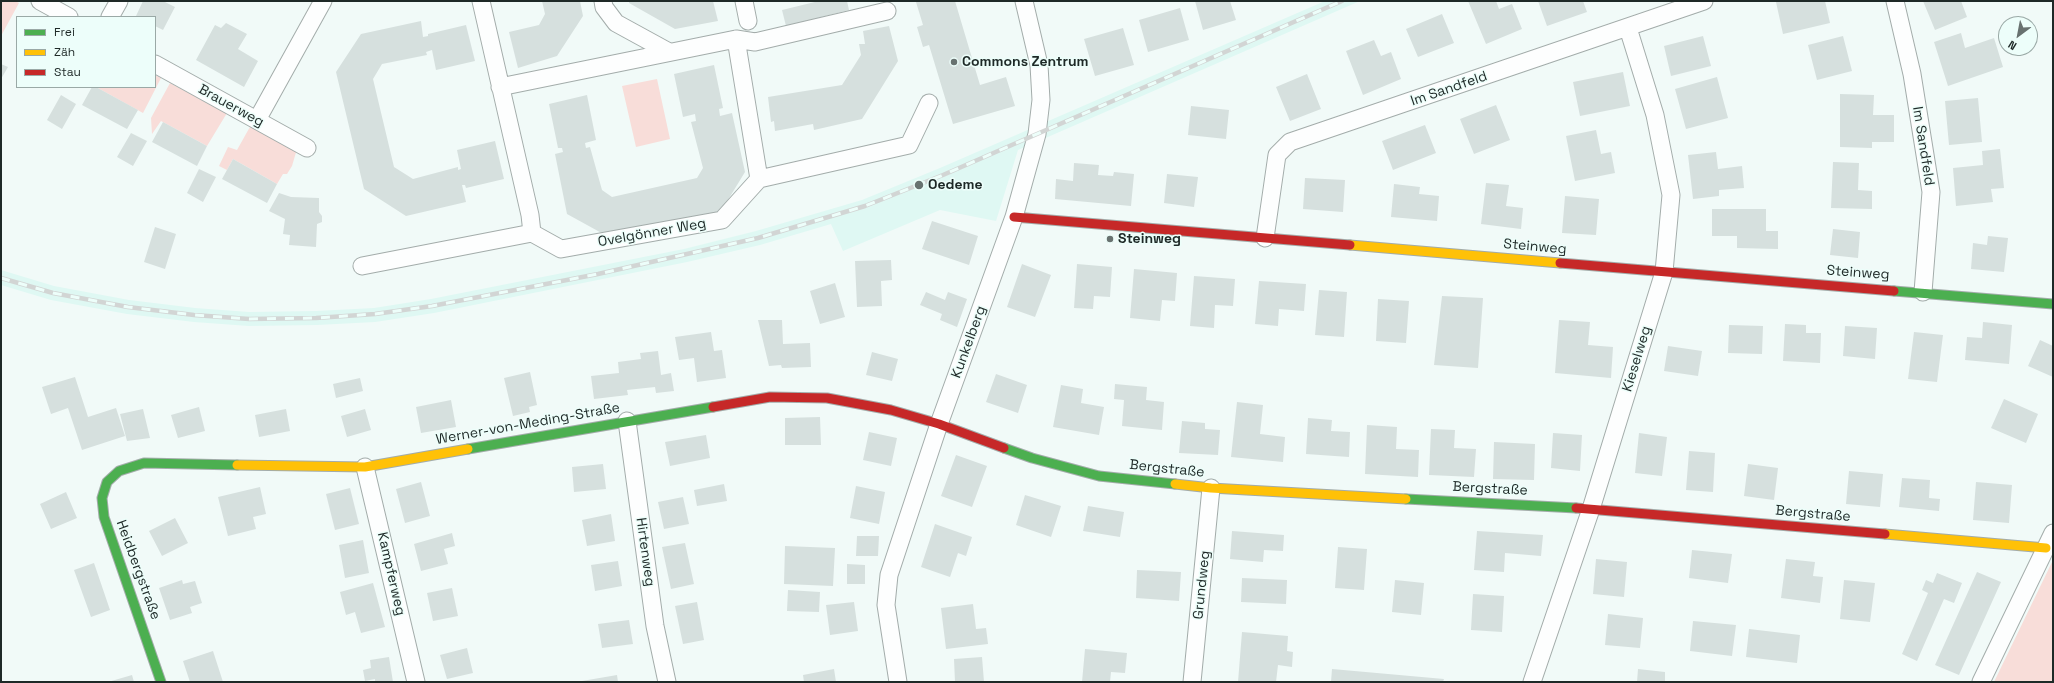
<!DOCTYPE html>
<html>
<head>
<meta charset="utf-8">
<style>
	body { margin:0 }
	#map { position:relative; width:2054px; height:683px; overflow:hidden; background:#f1faf8; font-family:"Space Grotesk",sans-serif }
	canvas { display:block }
	.frame { position:absolute; inset:0; border:2px solid #1e2927; pointer-events:none }
	.legend { position:absolute; left:16px; top:16px; width:140px; height:72px; box-sizing:border-box; background:#edfefa; border:1px solid #9aa9a6; margin:0; padding:5px 7px; list-style:none; font-size:12px; color:#1e2927 }
	.legend li { display:flex; align-items:center; gap:8px; height:20px }
	.legend b { width:20px; border:1px solid #9aa9a6 }
	.north { position:absolute; left:1998px; top:16px; width:40px; height:40px; box-sizing:border-box; background:#edfefa; border:1px solid #9aa9a6; border-radius:50%; rotate:212deg; font-size:11px; font-weight:700; line-height:16px; text-align:center; color:#1e2927 }
	.north::after { content:''; display:block; margin:auto; width:14px; height:18px; background:#687270; clip-path:polygon(50% 0,100% 100%,50% 72%,0 100%) }
</style>
</head>
<body>
<div id="map">
<canvas width="2054" height="683"></canvas>
<div class="frame"></div>
<ul class="legend">
<li><b style="height:5px;background:#4caf50"></b>Frei</li>
<li><b style="height:5px;background:#ffc107"></b>Zäh</li>
<li><b style="height:5px;background:#c62828"></b>Stau</li>
</ul>
<div class="north">N</div>
</div>
<script>
const g = document.querySelector('canvas').getContext('2d');
g.lineJoin = 'round';
function fill(path, color) {
  g.fillStyle = color;
  g.fill(path, 'evenodd');
}
function toPath(rows) {
  const path = new Path2D();
  for (const r of rows) {
    path.moveTo(r[0], r[1]);
    for (let i = 2; i < r.length; i += 2) path.lineTo(r[i], r[i + 1]);
  }
  return path;
}
function stroke(path, color, width, dash) {
  g.strokeStyle = color;
  g.lineWidth = width;
  g.lineCap = dash ? 'butt' : 'round';
  g.setLineDash(dash || []);
  g.stroke(path);
}
function label(font, color, halo, rows, align = 'center') {
  g.font = font + ' "Space Grotesk",sans-serif';
  g.lineWidth = 3;
  g.setLineDash([]);
  g.textBaseline = 'middle';
  g.strokeStyle = halo;
  g.fillStyle = color;
  for (const [text, x, y, turn = 0] of rows) {
    g.save();
    g.translate(x, y);
    g.rotate((+turn || 0) * Math.PI / 180);
    g.textAlign = isNaN(turn) ? turn : align;
    if (halo) g.strokeText(text, 0, 0);
    g.fillText(text, 0, 0);
    g.restore();
  }
}
const built = toPath([
	[1325,1,1360,1,1018,150,996,221,940,210,843,251,831,224,760,245,687,262,434,313,375,322,317,325,249,326,194,322,127,314,51,300,1,285,1,270,54,286,129,300,195,308,249,312,316,311,374,308,431,299,684,249,756,231,862,200,940,168]
]);
const green = toPath([
	[1,1,15,1,19,3,1,36],
	[155,75,161,78,143,113,96,87,155,87],
	[657,79,670,139,636,147,622,86],
	[170,83,227,113,207,146,161,121,152,134,151,118],
	[251,125,297,149,292,166,287,174,283,174,277,184,233,159,227,170,219,166,228,147,237,150],
	[2053,560,2053,682,1994,682]
]);
const building = toPath([
	[143,1,163,1,175,7,163,30,155,26,155,17,136,16],
	[542,1,580,1,583,16,557,56,518,68,509,32,539,25,545,14],
	[629,1,713,1,718,21,675,29,629,3],
	[819,1,847,1,849,10,786,26,782,10],
	[919,1,955,1,980,85,1006,77,1015,106,953,124,929,45,923,47,917,27,923,25,916,2],
	[1195,1,1230,1,1236,20,1203,30],
	[1468,1,1496,1,1499,9,1512,4,1522,29,1486,44],
	[1538,1,1583,1,1587,12,1547,26],
	[1780,1,1825,1,1830,23,1783,34,1776,2],
	[1923,1,1961,1,1967,17,1935,30],
	[1180,8,1189,40,1148,52,1139,20],
	[1442,14,1454,43,1418,57,1406,29],
	[421,21,423,37,428,36,428,34,466,25,475,61,436,70,432,50,426,52,427,55,382,64,373,79,394,167,413,179,458,167,458,170,461,169,457,150,495,141,504,179,466,188,465,185,462,185,466,202,406,216,364,189,336,72,361,34],
	[226,23,247,34,238,49,258,61,244,87,196,60,215,25,221,28],
	[889,26,898,61,862,119,814,130,813,124,775,131,774,121,771,122,768,97,842,85,861,55,859,44,865,44,863,31],
	[1123,28,1134,65,1095,76,1084,39],
	[1961,33,1965,48,1994,38,2003,67,1948,86,1934,42],
	[1703,36,1711,66,1671,76,1664,46],
	[1843,36,1852,71,1817,80,1808,45],
	[1374,40,1381,56,1391,52,1401,79,1363,95,1346,51],
	[1,64,8,67,1,79],
	[714,65,723,108,719,109,720,116,732,113,745,172,720,213,607,236,567,214,555,154,563,152,562,148,558,148,549,104,587,95,596,140,585,143,586,148,590,147,602,190,612,197,697,178,703,168,691,122,696,121,695,114,683,117,674,74],
	[1623,72,1630,106,1580,116,1573,82],
	[1307,74,1321,109,1290,121,1276,87],
	[1717,77,1728,118,1686,129,1675,89],
	[92,87,96,87,138,110,127,129,82,105],
	[1840,94,1874,95,1873,115,1894,115,1894,142,1872,142,1872,148,1840,147],
	[61,95,76,104,62,129,47,120],
	[1978,98,1982,142,1949,145,1945,101],
	[1496,105,1510,140,1474,154,1460,119],
	[1191,106,1229,110,1226,139,1188,135],
	[163,122,207,146,197,166,152,142],
	[1425,125,1436,153,1393,170,1382,141],
	[1596,130,1601,154,1611,152,1615,173,1575,181,1566,136],
	[131,133,147,141,133,166,117,157],
	[2000,149,2004,188,1991,189,1993,202,1956,206,1953,168,1983,165,1982,151],
	[1716,152,1718,169,1742,166,1744,188,1719,190,1719,196,1693,199,1688,155],
	[233,159,277,184,267,203,222,179],
	[1833,162,1859,163,1858,190,1872,191,1872,209,1831,208],
	[1074,163,1099,165,1098,175,1113,176,1114,172,1134,174,1131,206,1055,199,1056,179,1073,181],
	[199,169,216,177,203,202,187,193],
	[1167,174,1198,177,1194,207,1164,203],
	[1305,178,1345,180,1343,212,1303,209],
	[1486,183,1509,185,1506,206,1523,208,1521,229,1481,224],
	[1394,184,1420,187,1419,194,1439,196,1437,221,1391,217],
	[279,193,291,197,319,198,319,212,322,216,322,222,317,224,316,247,289,245,290,235,283,234,285,219,269,211],
	[1565,196,1599,199,1596,235,1562,233],
	[1712,209,1766,209,1766,231,1778,231,1778,249,1737,248,1737,236,1712,236],
	[932,221,978,236,969,265,922,249],
	[155,227,176,234,165,269,144,262],
	[1833,229,1860,232,1858,258,1830,255],
	[1988,236,2008,238,2004,272,1971,269,1973,243,1987,245],
	[891,260,892,280,881,281,882,306,857,307,855,261],
	[1022,264,1051,275,1035,317,1007,307],
	[1077,264,1112,267,1110,297,1094,296,1093,309,1074,308],
	[1134,269,1177,273,1175,301,1162,300,1160,321,1130,318],
	[1194,276,1235,279,1233,306,1215,305,1214,328,1190,326],
	[1259,281,1306,284,1304,311,1279,309,1278,326,1255,324],
	[835,283,845,317,820,324,810,291],
	[1319,290,1347,292,1344,337,1315,335],
	[926,292,945,300,948,292,967,299,957,327,940,320,942,314,920,305],
	[1442,296,1483,298,1478,368,1434,365],
	[1378,299,1409,301,1406,343,1376,341],
	[758,320,782,320,783,344,810,343,811,367,782,368,781,365,769,366],
	[1559,320,1590,322,1588,345,1613,347,1611,378,1555,373],
	[1983,322,2012,325,2009,364,1965,360,1967,337,1982,338],
	[1785,324,1806,325,1806,333,1821,333,1820,363,1783,361],
	[1729,325,1763,326,1762,354,1728,353],
	[1845,326,1877,328,1875,359,1843,356],
	[711,332,714,351,722,350,726,378,697,382,694,358,679,360,675,337],
	[1914,332,1943,335,1937,382,1908,379],
	[2040,340,2053,346,2053,377,2028,366],
	[1668,346,1702,351,1698,376,1664,371],
	[658,351,661,375,671,373,674,391,656,393,655,387,627,390,628,395,594,399,591,376,619,373,618,362,641,359,640,353],
	[872,352,898,359,892,381,866,375],
	[530,372,537,405,529,407,530,412,513,416,504,378],
	[996,374,1027,385,1018,413,986,402],
	[75,377,88,417,116,408,125,436,82,450,68,408,51,414,42,387],
	[360,378,363,391,336,398,333,384],
	[1115,384,1147,387,1146,400,1164,402,1162,430,1122,426,1124,400,1114,399],
	[1061,385,1083,389,1081,403,1104,407,1099,435,1053,427],
	[2004,399,2038,414,2026,443,1991,428],
	[451,400,456,427,421,433,416,407],
	[1237,402,1263,405,1260,434,1285,437,1283,462,1231,457],
	[199,407,205,431,178,438,171,415],
	[143,409,150,438,127,441,120,414],
	[286,409,290,431,259,437,255,415],
	[365,409,371,430,347,437,341,416],
	[820,417,821,445,785,445,785,418],
	[1308,418,1332,420,1331,431,1350,432,1349,457,1306,454],
	[1182,421,1205,423,1205,429,1220,430,1218,455,1179,453],
	[1367,425,1397,427,1396,449,1419,450,1418,477,1365,474],
	[1431,429,1455,430,1454,448,1476,449,1474,477,1429,475],
	[869,432,897,438,891,466,863,460],
	[1553,433,1582,435,1580,471,1551,468],
	[1639,433,1667,437,1662,476,1635,473],
	[706,435,710,458,670,466,665,442],
	[1494,442,1535,444,1534,480,1493,479],
	[1689,451,1715,453,1713,492,1686,490],
	[956,455,987,466,972,507,941,496],
	[603,464,606,489,574,492,572,467],
	[1748,464,1778,468,1774,500,1744,496],
	[1849,471,1883,474,1880,507,1846,504],
	[1902,478,1930,480,1929,498,1940,499,1939,511,1899,507],
	[421,482,430,516,405,523,396,489],
	[1976,482,2012,485,2009,523,1973,520],
	[724,484,727,501,697,506,694,490],
	[856,486,885,492,879,524,850,518],
	[260,487,266,514,253,517,256,529,228,536,218,497],
	[350,488,359,524,335,530,326,494],
	[66,492,77,518,51,529,40,504],
	[1025,495,1061,506,1051,537,1016,525],
	[683,497,689,524,664,529,658,502],
	[1088,506,1124,512,1120,537,1083,531],
	[611,514,615,541,587,546,582,520],
	[175,518,188,543,162,556,149,531],
	[935,524,972,537,966,556,958,553,950,577,921,567],
	[1232,531,1284,535,1283,551,1264,550,1263,562,1230,559],
	[1477,531,1543,535,1541,556,1505,553,1504,572,1474,570],
	[452,533,455,546,444,549,448,564,421,571,414,544],
	[857,536,879,536,878,556,856,556],
	[363,540,369,573,345,578,339,545],
	[685,543,694,584,671,589,662,547],
	[785,546,835,548,833,586,784,584],
	[1338,547,1367,549,1364,590,1335,588],
	[1692,550,1732,554,1728,583,1689,578],
	[1596,559,1627,562,1624,597,1593,594],
	[1786,559,1815,562,1813,576,1823,577,1820,603,1781,598],
	[618,561,622,586,595,591,591,565],
	[94,563,110,610,91,617,74,570],
	[847,564,865,565,865,584,847,584],
	[1137,570,1181,572,1179,601,1136,598],
	[1977,572,2001,582,1959,675,1935,665],
	[1937,573,1962,583,1954,603,1944,599,1917,661,1902,654,1928,593,1922,590,1926,580,1933,583],
	[1242,578,1287,580,1286,604,1241,602],
	[182,580,183,584,195,581,202,603,190,607,192,613,170,620,159,588],
	[1395,580,1424,583,1421,615,1392,612],
	[1844,580,1875,583,1870,622,1840,619],
	[373,583,385,627,361,633,355,612,346,615,340,592],
	[452,588,458,616,433,621,427,593],
	[788,590,820,592,819,612,787,611],
	[1473,594,1504,596,1502,632,1471,630],
	[697,602,704,640,683,644,675,606],
	[854,602,858,631,830,635,826,605],
	[973,604,976,629,986,628,988,644,946,649,941,608],
	[1608,614,1643,618,1640,648,1605,645],
	[629,620,633,644,602,648,598,624],
	[1693,621,1736,625,1732,656,1690,651],
	[1749,629,1800,635,1797,663,1746,657],
	[1242,632,1288,636,1287,651,1293,652,1292,667,1278,665,1276,682,1238,682],
	[467,648,473,673,447,679,440,655],
	[1085,649,1127,653,1125,673,1111,672,1110,682,1082,682],
	[213,651,223,682,190,682,183,661],
	[389,657,393,682,375,682,375,679,365,681,363,670,371,668,370,660],
	[982,657,984,682,955,682,954,659],
	[834,669,836,682,804,682,803,675],
	[1332,669,1444,679,1443,682,1331,682],
	[1638,669,1665,672,1665,682,1637,682],
	[132,675,134,682,108,682],
	[617,675,618,682,583,682,582,681]
]);
const street = toPath([
	[40,1,69,17],
	[481,1,530,215,532,233,561,249,722,220,759,179,909,145,929,103],
	[603,1,604,7,616,23,669,52],
	[744,1,748,21],
	[1895,1,1912,74,1931,192,1923,292],
	[110,17,119,1],
	[736,39,759,179],
	[155,64,307,148],
	[500,87,736,39,755,42,887,11],
	[257,120,323,1],
	[1265,238,1277,155,1290,142,1704,1],
	[362,266,532,233],
	[627,421,655,626,667,682],
	[365,467,416,682],
	[898,682,886,605,889,575,939,424,1014,217,1037,134,1041,100,1039,65,1024,1],
	[1192,682,1211,488],
	[1532,682,1591,509,1664,272,1671,195,1655,115,1628,28],
	[1981,682,2053,533]
]);
const fast = toPath([
	[1894,291,2053,304],
	[1004,448,1032,458,1099,476,1175,484],
	[468,449,713,407],
	[1406,499,1576,508],
	[161,682,104,517,102,498,107,482,119,471,144,463,237,465]
]);
const slow = toPath([
	[1350,245,1560,263],
	[237,465,365,467,468,449],
	[1175,484,1211,488,1406,499],
	[1885,534,2046,548]
]);
const jam = toPath([
	[1014,217,1350,245],
	[1560,263,1894,291],
	[713,407,770,397,827,398,891,410,939,424,1004,448],
	[1576,508,1885,534]
]);
const rail = toPath([
	[1,278,53,293,128,307,194,315,249,319,316,318,375,314,432,306,598,274,758,238,865,206,943,175,1342,1]
]);
const markers = [
	[954,62,4,"#687270"],
	[919,185,5,"#687270"],
	[1110,239,4,"#687270"]
];
const poiNames = [
	["Commons Zentrum",962,62],
	["Oedeme",928,185],
	["Steinweg",1118,239]
];
const streetNames = [
	["Im Sandfeld",1449,89,-19],
	["Brauerweg",231,106,29],
	["Im Sandfeld",1923,146,81],
	["Ovelgönner Weg",652,233,-10],
	["Steinweg",1535,247,5],
	["Steinweg",1858,273,4],
	["Kunkelberg",969,342,-70],
	["Kieselweg",1637,359,-73],
	["Werner-von-Meding-Straße",528,424,-10],
	["Bergstraße",1167,469,6],
	["Bergstraße",1490,489,3],
	["Bergstraße",1813,514,5],
	["Hirtenweg",645,552,82],
	["Heidbergstraße",138,570,70],
	["Kampferweg",391,574,77],
	["Grundweg",1202,585,-84]
];
fill(built, '#dff8f3');
fill(green, '#f8ddd9');
fill(building, '#d6e0de');
stroke(street, '#a3acaa', 19);
stroke(fast, '#a3acaa', 11);
stroke(slow, '#a3acaa', 11);
stroke(jam, '#a3acaa', 11);
stroke(street, '#fdfefe', 17);
stroke(fast, '#4caf50', 9);
stroke(slow, '#ffc107', 9);
stroke(jam, '#c62828', 9);
stroke(rail, '#d2d5d4', 4.5);
stroke(rail, '#edfefa', 3, [9]);
for (const [x, y, r, color] of markers) {
  const dot = new Path2D();
  dot.arc(x, y, r, 0, 2 * Math.PI);
  g.fillStyle = color;
  g.fill(dot);
  stroke(dot, '#edfefa', 1.5);
}
label('bold 14px', '#1e2927', '#edfefa', poiNames, 'left');
label('14px', '#1e2927', '#edfefa', streetNames);
</script>
</body>
</html>
